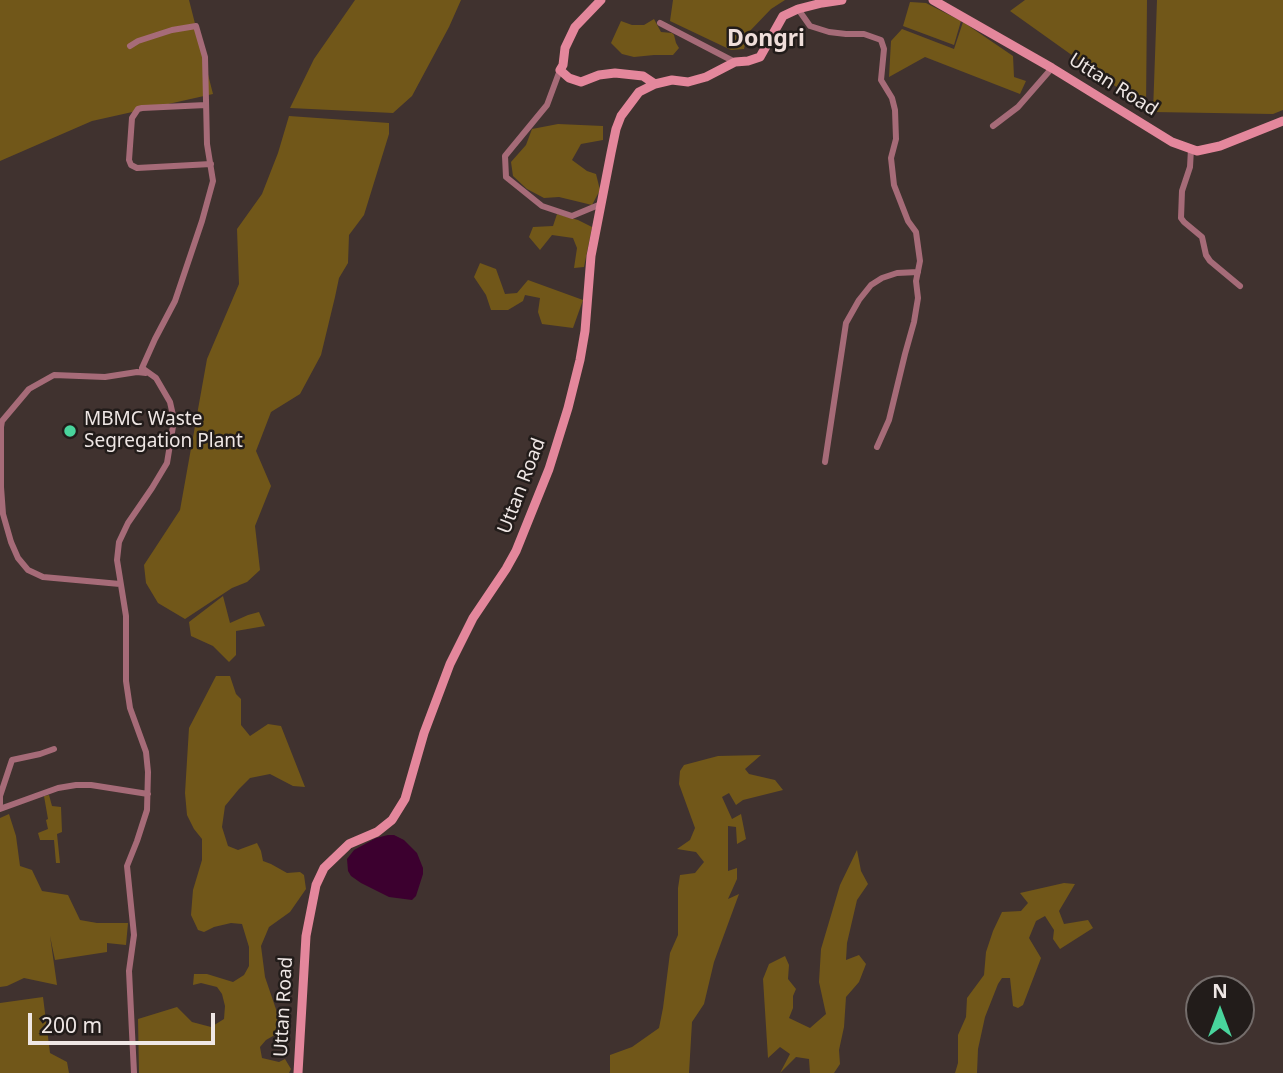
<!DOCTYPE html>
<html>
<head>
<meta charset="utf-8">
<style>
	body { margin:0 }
	#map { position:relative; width:1283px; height:1073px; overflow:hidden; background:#40322f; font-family:"Noto Sans",sans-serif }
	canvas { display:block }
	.north { position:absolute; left:1185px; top:975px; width:70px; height:70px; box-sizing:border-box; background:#221c1a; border:2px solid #746d6b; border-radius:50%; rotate:0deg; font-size:19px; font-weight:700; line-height:28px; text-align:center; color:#efe7e5 }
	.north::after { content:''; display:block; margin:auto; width:24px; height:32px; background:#49d49c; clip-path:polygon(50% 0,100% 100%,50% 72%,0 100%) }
	.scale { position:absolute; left:28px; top:1013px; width:187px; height:32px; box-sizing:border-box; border:4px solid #efe7e5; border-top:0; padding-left:9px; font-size:21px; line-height:24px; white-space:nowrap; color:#efe7e5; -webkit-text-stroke:5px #221c1a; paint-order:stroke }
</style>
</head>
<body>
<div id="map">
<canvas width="1283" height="1073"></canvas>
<div class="north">N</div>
<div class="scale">200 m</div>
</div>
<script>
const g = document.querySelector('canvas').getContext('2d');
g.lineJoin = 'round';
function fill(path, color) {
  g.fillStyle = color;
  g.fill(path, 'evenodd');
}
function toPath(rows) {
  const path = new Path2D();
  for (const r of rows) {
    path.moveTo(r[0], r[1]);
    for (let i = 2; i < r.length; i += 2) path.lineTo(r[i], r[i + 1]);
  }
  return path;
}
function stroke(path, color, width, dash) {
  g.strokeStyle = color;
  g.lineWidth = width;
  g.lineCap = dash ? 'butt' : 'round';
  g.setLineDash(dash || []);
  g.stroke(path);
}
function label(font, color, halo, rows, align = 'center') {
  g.font = font + ' "Noto Sans",sans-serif';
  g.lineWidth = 5;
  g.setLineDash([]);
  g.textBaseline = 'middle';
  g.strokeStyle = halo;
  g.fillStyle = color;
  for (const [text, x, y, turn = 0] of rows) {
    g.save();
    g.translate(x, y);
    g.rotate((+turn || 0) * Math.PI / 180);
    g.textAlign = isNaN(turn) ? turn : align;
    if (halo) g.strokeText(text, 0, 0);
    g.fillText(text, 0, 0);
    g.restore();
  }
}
const green = toPath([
	[0,0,189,0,213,94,92,121,0,161],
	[355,0,461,0,449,27,412,96,393,113,290,108,314,59],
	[673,0,785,0,771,9,748,33,744,49,731,50,670,21],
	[1025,0,1147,0,1146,108,1010,11],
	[1157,0,1283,0,1283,110,1273,114,1153,112],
	[910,2,926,3,961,21,954,45,903,26],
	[654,19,661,32,672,33,674,35,676,43,679,48,673,55,654,55,634,57,622,54,611,43,621,21,632,25,644,25],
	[963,22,1013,56,1014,77,1026,81,1020,94,925,57,889,77,891,41,902,29,954,49],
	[289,116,389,123,389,134,364,215,349,235,348,263,339,278,335,297,321,355,300,394,271,412,256,451,271,486,255,526,260,570,247,582,232,588,185,619,158,603,146,583,144,565,180,510,207,359,239,284,237,229,262,194,278,153],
	[558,124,603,126,603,140,581,144,572,160,587,171,596,174,600,190,592,205,559,197,544,198,527,189,513,176,511,162,526,145,532,129],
	[557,214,578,220,592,227,584,267,574,268,577,248,573,238,552,235,540,250,529,237,533,227,553,226],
	[480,263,496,269,505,294,517,293,528,280,583,300,573,328,542,324,538,312,540,298,525,295,523,301,508,310,491,310,486,295,474,277],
	[223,596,230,623,248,615,259,612,265,626,236,631,236,655,229,662,213,646,191,636,189,622],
	[216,676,230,676,236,694,241,699,241,725,250,736,268,724,281,726,305,787,293,786,270,774,250,778,239,789,225,806,222,827,228,846,238,850,257,843,261,851,263,861,271,864,287,873,300,872,304,875,306,889,290,912,269,927,261,946,265,977,279,1018,280,1032,266,1040,260,1047,262,1058,279,1062,285,1059,291,1069,289,1073,139,1073,138,1019,177,1007,192,1022,211,1027,224,1019,225,1006,222,994,217,987,201,983,193,985,194,974,207,974,233,982,244,975,249,966,249,947,242,924,231,923,214,927,204,932,198,930,191,915,193,890,202,860,202,839,194,829,187,815,185,793,189,728],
	[761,755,745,769,749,774,775,780,783,790,743,800,736,805,729,793,722,797,732,819,741,814,746,839,737,844,736,827,728,826,728,871,737,868,737,879,728,899,739,894,714,962,704,1004,692,1022,689,1073,610,1073,610,1055,632,1047,659,1028,663,1008,670,953,678,935,678,888,680,875,695,873,704,862,696,852,677,849,690,840,695,828,679,784,680,771,684,765,718,756],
	[49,795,52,806,61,807,62,832,57,834,60,863,56,863,54,840,40,840,38,833,48,829,46,820,48,819,44,796],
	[9,814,16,836,20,866,32,870,42,891,68,895,80,920,97,923,128,923,126,945,107,943,107,952,55,960,50,936,57,985,24,978,7,986,0,987,0,818],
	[857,850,861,871,868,884,857,900,847,943,846,960,859,955,866,964,859,982,846,997,844,1027,839,1050,840,1064,834,1073,810,1073,809,1059,796,1057,780,1073,790,1054,780,1047,768,1058,763,979,769,964,785,956,789,965,788,979,796,989,793,996,793,1008,789,1018,810,1028,826,1014,819,982,821,949,840,885],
	[1064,883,1075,884,1059,911,1064,924,1088,920,1093,928,1060,949,1053,939,1054,930,1045,916,1036,921,1029,938,1041,958,1023,1005,1018,1008,1013,1006,1010,978,1002,978,998,984,985,1017,978,1049,977,1073,955,1073,958,1063,958,1035,966,1017,967,998,984,975,986,952,993,931,1002,912,1021,911,1028,903,1020,893],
	[43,997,50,1053,67,1062,69,1073,0,1073,0,1003]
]);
const water = toPath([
	[388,835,394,835,404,840,417,853,423,868,423,874,416,896,412,900,389,897,361,883,351,876,348,871,347,859,354,850,376,838]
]);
const street = toPath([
	[798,9,810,26,829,32,846,34,864,34,881,40,884,49,881,80,892,98,895,110,896,139,891,158,894,185,908,221,916,232,920,261,916,281,918,298,914,322,905,354,889,420,877,447],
	[660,23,735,62],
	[130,46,138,41,172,30,196,26,205,57,207,144,213,181,202,221,175,301,155,339,142,368,156,378,170,402,174,420,167,463,152,488,128,523,119,542,117,560,126,616,126,681,130,708,146,752,148,772,147,810,137,841,127,866,134,935,129,971,134,1073],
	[560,70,547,105,505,156,506,177,542,206,572,216,601,204],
	[206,105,142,108,138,109,132,118,129,160,131,165,137,168,211,164],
	[993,126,1018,107,1052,68],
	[1191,149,1190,167,1182,191,1181,218,1184,222,1202,237,1206,255,1210,261,1240,286],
	[825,462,846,323,859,300,871,285,882,278,897,273,918,272],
	[120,584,43,577,28,570,18,558,11,542,3,514,1,487,1,427,2,421,29,389,54,375,105,377,137,372,146,373],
	[0,804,0,796,12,760,40,754,54,749],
	[0,809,58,788,76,785,91,785,148,794]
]);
const secondary = toPath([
	[601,0,575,27,565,48,563,65,560,70,569,78,581,82,599,75,615,73,643,76,655,84],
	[933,0,1052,68,1172,142,1197,151,1220,146,1283,121],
	[298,1073,306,936,316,885,324,868,349,844,377,832,392,820,405,799,424,733,450,664,473,618,506,569,516,551,549,469,568,408,580,360,585,331,591,256,611,153,616,129,621,116,639,92,655,84,672,80,688,82,706,77,735,62,748,61,760,57,783,16,798,9,822,3,842,0]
]);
const markers = [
	[70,431,7,"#49d49c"]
];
const streetNames = [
	["Uttan Road",1113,85,32],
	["Uttan Road",522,486,-69],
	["Uttan Road",284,1007,-87]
];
const poiNames = [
	["MBMC Waste",84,420],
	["Segregation Plant",84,442]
];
const quarterNames = [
	["Dongri",766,39]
];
fill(green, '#715719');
fill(water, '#3c002f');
stroke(street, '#a66b78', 6);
stroke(secondary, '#e4879c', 9);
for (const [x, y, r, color] of markers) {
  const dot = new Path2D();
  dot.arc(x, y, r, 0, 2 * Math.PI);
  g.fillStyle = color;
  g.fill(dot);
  stroke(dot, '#221c1a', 2.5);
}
label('19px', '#efe7e5', '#221c1a', streetNames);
label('19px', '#efe7e5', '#221c1a', poiNames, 'left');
label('bold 23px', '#efdeda', '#221c1a', quarterNames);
</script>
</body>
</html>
